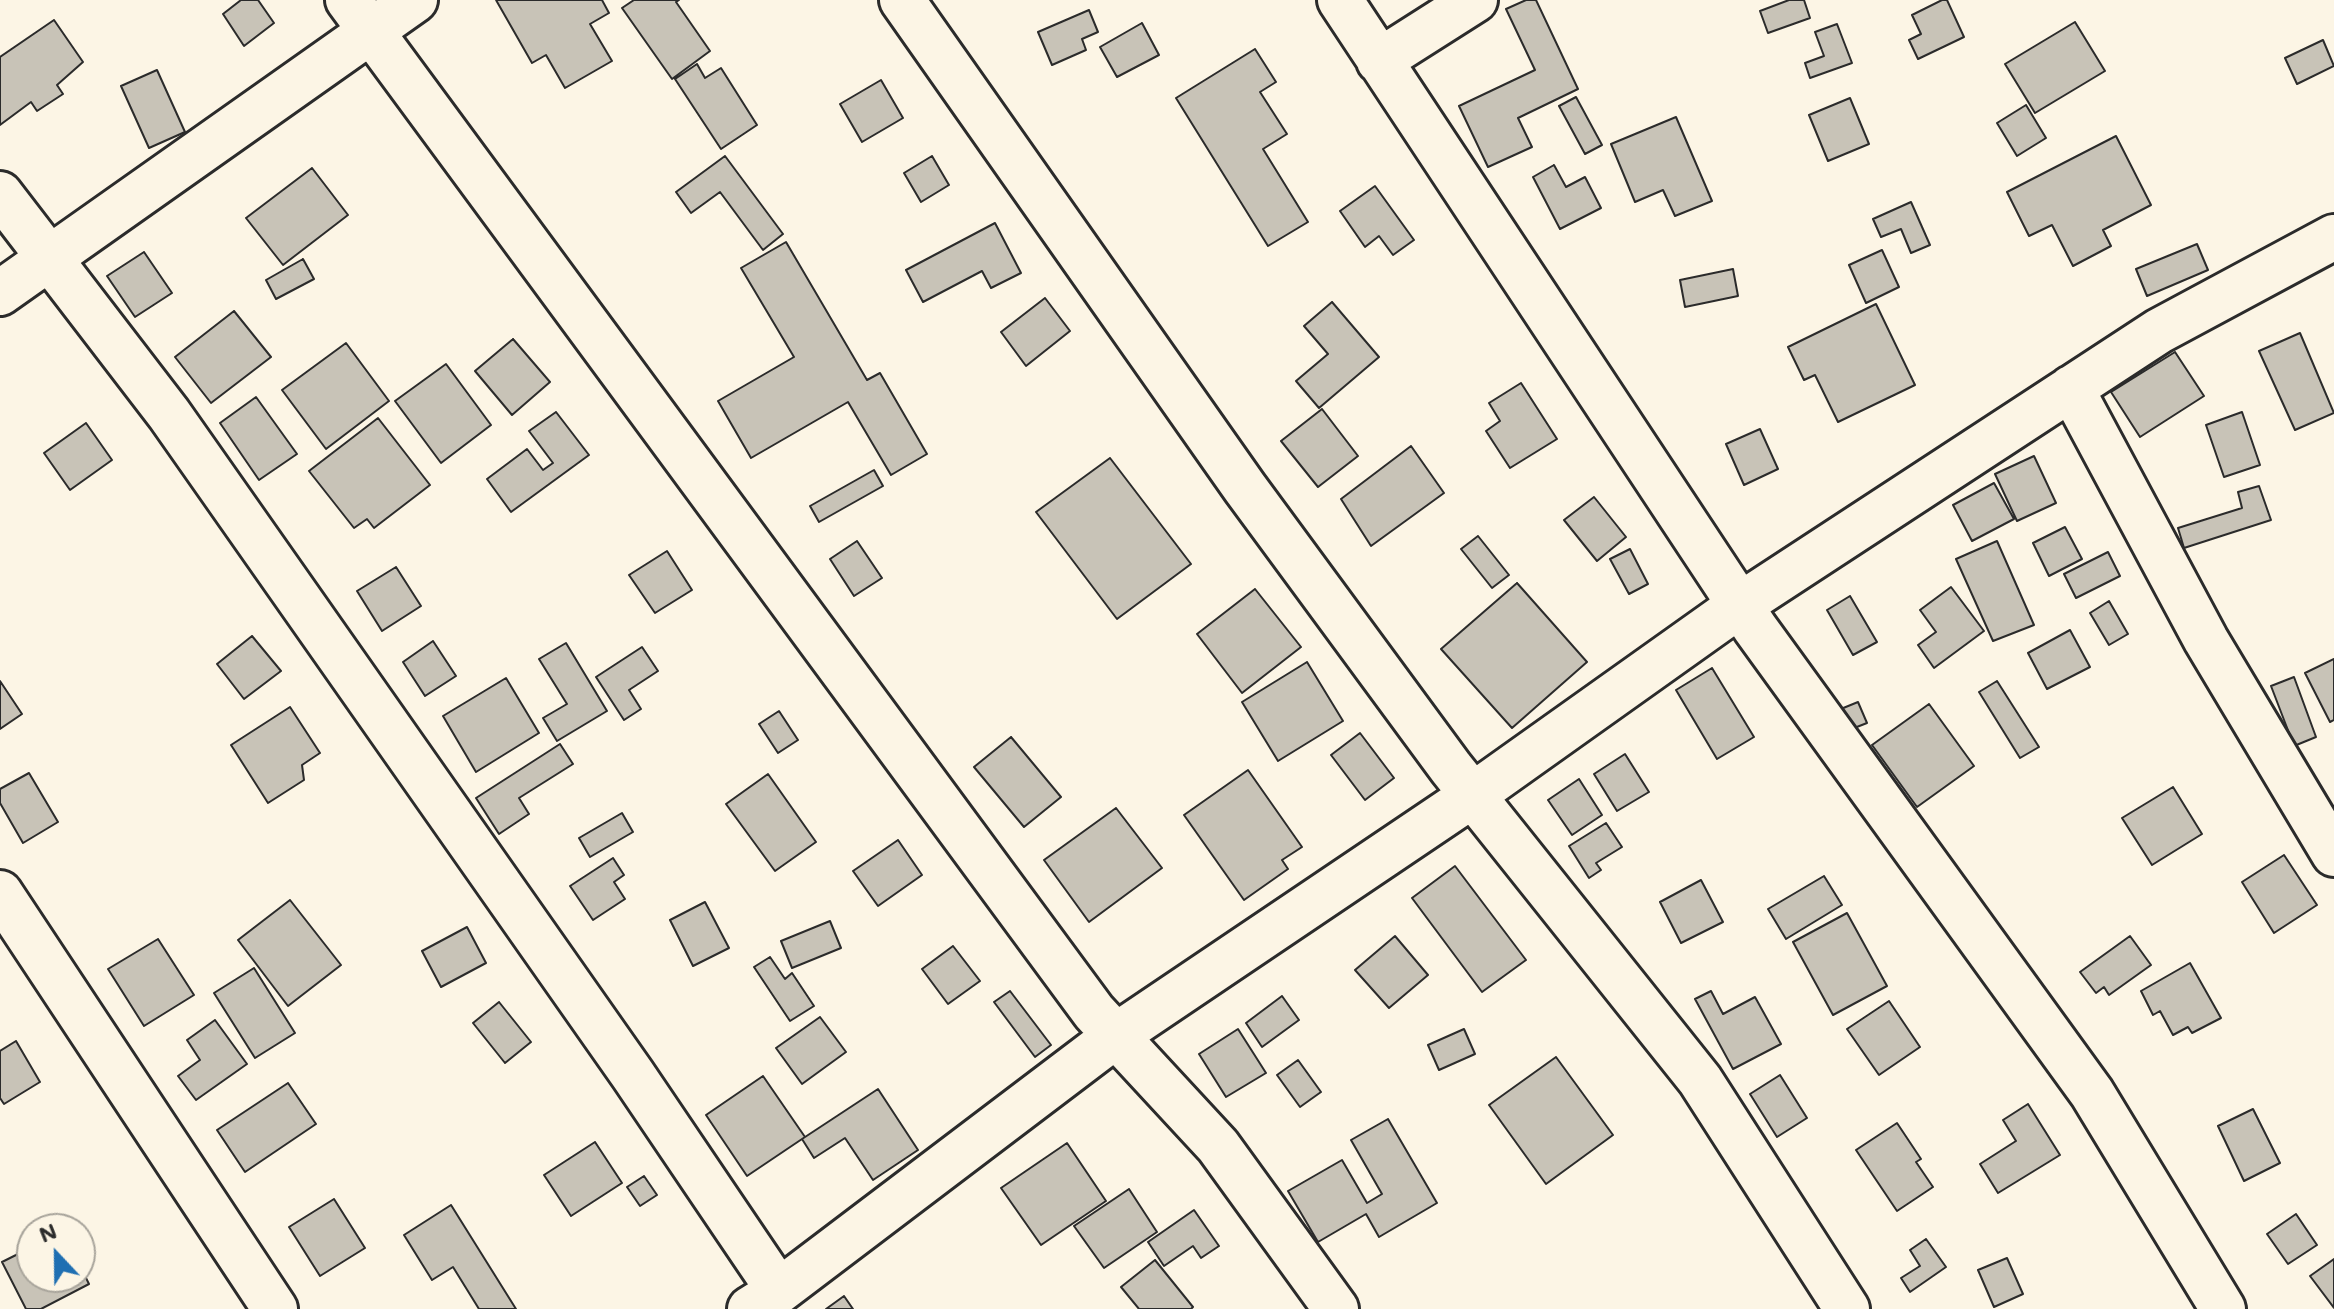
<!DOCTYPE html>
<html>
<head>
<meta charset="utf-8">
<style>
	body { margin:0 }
	#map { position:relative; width:2334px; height:1309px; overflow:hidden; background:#fcf5e5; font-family:Mali,sans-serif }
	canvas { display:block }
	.north { position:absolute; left:16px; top:1213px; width:80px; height:80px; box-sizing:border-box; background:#fcf5e5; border:2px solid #a8a49b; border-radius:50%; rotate:338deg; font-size:22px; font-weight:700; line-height:32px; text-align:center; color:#2b2b2b }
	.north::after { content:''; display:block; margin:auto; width:28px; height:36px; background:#1f6fb2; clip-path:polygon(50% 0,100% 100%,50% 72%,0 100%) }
</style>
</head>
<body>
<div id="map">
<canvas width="2334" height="1309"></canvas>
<div class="north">N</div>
</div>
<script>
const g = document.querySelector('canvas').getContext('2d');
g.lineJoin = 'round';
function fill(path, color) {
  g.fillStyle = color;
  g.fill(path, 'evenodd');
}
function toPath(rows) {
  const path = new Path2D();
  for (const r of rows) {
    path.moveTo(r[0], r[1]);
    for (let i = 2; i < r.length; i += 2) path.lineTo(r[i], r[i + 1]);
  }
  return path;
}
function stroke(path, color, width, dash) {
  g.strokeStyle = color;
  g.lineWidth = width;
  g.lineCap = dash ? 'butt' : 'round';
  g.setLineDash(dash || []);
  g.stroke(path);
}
const building = toPath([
	[241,0,258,0,274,23,244,46,223,14,241,0],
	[496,0,602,0,609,13,590,24,612,61,565,88,546,55,532,63,496,0],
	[634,0,679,0,676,2,710,51,672,79,622,8,634,0],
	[1526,0,1536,0,1578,89,1518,118,1532,147,1488,167,1459,106,1535,70,1506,9,1526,0],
	[1789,0,1804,0,1810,18,1768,33,1760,11,1789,0],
	[1942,0,1947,0,1964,37,1918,59,1909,40,1921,34,1912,15,1942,0],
	[1089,10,1098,32,1082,39,1086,50,1052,65,1038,32,1089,10],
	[54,20,83,62,57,85,63,94,37,111,31,102,0,125,0,57,54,20],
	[2075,22,2105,71,2035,113,2005,64,2075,22],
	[1142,23,1159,55,1117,77,1100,47,1142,23],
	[1837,24,1852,63,1810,78,1805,63,1824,56,1815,32,1837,24],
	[2323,40,2334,66,2297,84,2285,58,2323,40],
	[1255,49,1276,82,1260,92,1287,134,1263,149,1308,222,1268,246,1176,98,1255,49],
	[697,64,705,78,721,68,757,125,721,149,675,79,697,64],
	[157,70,185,132,149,148,121,86,157,70],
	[881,80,903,118,862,142,840,104,881,80],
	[1576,97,1602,145,1585,154,1559,106,1576,97],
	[1850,98,1869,144,1828,161,1809,115,1850,98],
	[2026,105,2046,138,2017,156,1997,123,2026,105],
	[1676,117,1712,201,1675,216,1663,190,1635,202,1611,144,1676,117],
	[2116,136,2151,205,2103,230,2111,246,2073,266,2052,225,2029,236,2007,192,2116,136],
	[725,156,783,234,763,250,720,192,691,213,676,192,725,156],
	[932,156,949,185,921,202,904,173,932,156],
	[1554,165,1566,187,1585,177,1601,208,1560,229,1533,177,1554,165],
	[312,168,348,215,283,265,246,218,312,168],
	[1375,186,1414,240,1393,255,1379,236,1365,247,1340,211,1375,186],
	[1911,202,1930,245,1911,253,1901,229,1881,237,1873,219,1911,202],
	[995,223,1021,273,991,288,982,271,923,302,906,270,995,223],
	[786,242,867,380,880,373,927,454,891,475,848,402,751,458,718,401,794,357,741,268,786,242],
	[2197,244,2208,270,2147,296,2136,269,2197,244],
	[1882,250,1899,287,1866,303,1849,265,1882,250],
	[144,252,172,293,135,317,107,276,144,252],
	[303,259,314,279,276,299,266,280,303,259],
	[1733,269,1738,296,1685,307,1680,280,1733,269],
	[1045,298,1070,331,1026,366,1001,332,1045,298],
	[1332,302,1379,357,1319,408,1296,381,1328,354,1304,326,1332,302],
	[1876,304,1915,385,1838,422,1815,375,1804,380,1788,347,1876,304],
	[234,311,271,357,211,403,175,357,234,311],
	[2300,333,2334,413,2295,430,2259,351,2300,333],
	[513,339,550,382,512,415,475,371,513,339],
	[346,343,389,401,326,449,282,390,346,343],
	[2175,352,2204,396,2140,437,2111,392,2175,352],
	[446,364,491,425,441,463,395,401,446,364],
	[1521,383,1557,439,1510,468,1486,431,1500,421,1489,403,1521,383],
	[256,397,297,454,259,480,220,423,256,397],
	[1322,409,1358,456,1318,487,1281,441,1322,409],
	[556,412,589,455,511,512,487,479,527,449,543,470,553,463,529,431,556,412],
	[2242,412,2260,465,2224,477,2206,425,2242,412],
	[378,418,430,485,374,528,367,519,354,528,309,471,378,418],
	[86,423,112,460,70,490,44,453,86,423],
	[1760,429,1778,469,1744,485,1726,444,1760,429],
	[1411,446,1444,493,1371,546,1341,499,1411,446],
	[2034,456,2056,503,2017,521,1995,474,2034,456],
	[1110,458,1191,564,1117,619,1036,512,1110,458],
	[874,470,883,486,819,522,810,506,874,470],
	[1994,483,2014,519,1972,541,1953,505,1994,483],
	[2259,486,2271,520,2184,548,2178,528,2242,508,2238,492,2259,486],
	[1594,497,1626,537,1597,561,1564,520,1594,497],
	[2065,527,2082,559,2049,576,2033,543,2065,527],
	[1478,536,1509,575,1492,588,1461,549,1478,536],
	[857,541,882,578,854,596,830,559,857,541],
	[1997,541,2034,625,1993,641,1956,559,1997,541],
	[1630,549,1648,584,1629,594,1610,559,1630,549],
	[667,551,692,590,655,613,629,575,667,551],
	[2108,552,2120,576,2076,598,2064,574,2108,552],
	[396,567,421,606,382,631,357,591,396,567],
	[1517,583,1587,662,1512,728,1441,649,1517,583],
	[1951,587,1984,631,1934,668,1918,645,1936,632,1920,610,1951,587],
	[1255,589,1301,647,1242,693,1197,634,1255,589],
	[1850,596,1877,642,1853,655,1827,610,1850,596],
	[2109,601,2128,634,2109,645,2090,613,2109,601],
	[2070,630,2090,667,2047,689,2028,653,2070,630],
	[252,636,281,671,244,699,217,664,252,636],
	[433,641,456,676,425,696,403,662,433,641],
	[566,643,607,711,557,741,543,718,567,704,539,659,566,643],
	[642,647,658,671,629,690,641,709,624,720,596,677,642,647],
	[2334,659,2334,720,2330,722,2305,673,2334,659],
	[1307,662,1343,721,1278,761,1242,702,1307,662],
	[1712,668,1754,737,1717,759,1676,690,1712,668],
	[2294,677,2316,737,2294,746,2271,686,2294,677],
	[506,678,539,733,476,772,443,716,506,678],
	[0,681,22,714,0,729,0,681],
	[1997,681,2039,747,2020,758,1979,692,1997,681],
	[1858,702,1867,723,1839,734,1831,713,1858,702],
	[1929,704,1974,766,1917,807,1872,745,1929,704],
	[290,707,320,753,302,765,304,780,268,803,231,745,290,707],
	[779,711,798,740,778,753,759,724,779,711],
	[1360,733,1394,778,1365,800,1331,755,1360,733],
	[1011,737,1061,797,1024,827,974,767,1011,737],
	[560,744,573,764,519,798,529,814,499,834,476,798,560,744],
	[1625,754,1649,792,1617,811,1594,774,1625,754],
	[1248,770,1302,847,1282,860,1288,869,1244,900,1184,815,1248,770],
	[29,773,58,822,23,843,0,803,0,789,29,773],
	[768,774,816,842,775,871,726,804,768,774],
	[1579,779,1602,815,1572,835,1548,800,1579,779],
	[2173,787,2202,834,2152,865,2122,818,2173,787],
	[1116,808,1162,868,1089,922,1044,860,1116,808],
	[622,813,633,832,590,857,579,838,622,813],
	[1606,823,1622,847,1596,863,1601,870,1589,878,1569,846,1606,823],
	[898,840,922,875,878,906,853,871,898,840],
	[2284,855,2317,905,2274,933,2242,882,2284,855],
	[613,858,624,875,614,882,625,899,593,920,570,886,613,858],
	[1455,866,1526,960,1482,992,1412,898,1455,866],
	[1824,876,1842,905,1786,939,1768,909,1824,876],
	[1701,880,1723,922,1681,943,1660,902,1701,880],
	[290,900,341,965,288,1006,238,940,290,900],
	[705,902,729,948,693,966,670,920,705,902],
	[1847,913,1887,986,1833,1015,1793,942,1847,913],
	[830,921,841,948,792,968,781,941,830,921],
	[467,927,486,963,441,987,422,951,467,927],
	[1395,936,1428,975,1389,1008,1355,970,1395,936],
	[2130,936,2151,965,2109,995,2104,987,2096,993,2080,972,2130,936],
	[158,939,194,995,144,1026,108,969,158,939],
	[953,946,980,981,948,1004,922,969,953,946],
	[770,957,785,979,792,973,814,1006,790,1021,754,967,770,957],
	[2190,963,2221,1018,2192,1033,2188,1027,2173,1035,2160,1011,2153,1015,2141,991,2190,963],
	[254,968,295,1033,255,1058,214,993,254,968],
	[1010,991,1051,1045,1035,1057,994,1002,1010,991],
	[1711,991,1723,1014,1755,997,1781,1044,1733,1069,1695,999,1711,991],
	[1282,996,1299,1020,1262,1047,1246,1023,1282,996],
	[1889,1001,1920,1047,1879,1075,1847,1029,1889,1001],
	[499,1002,531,1042,505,1063,473,1023,499,1002],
	[820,1017,846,1052,802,1084,776,1048,820,1017],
	[215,1020,247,1064,196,1100,178,1076,200,1060,187,1040,215,1020],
	[1238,1029,1266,1073,1226,1097,1199,1054,1238,1029],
	[1464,1029,1475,1054,1439,1070,1428,1045,1464,1029],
	[16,1041,40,1082,4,1104,0,1098,0,1051,16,1041],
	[1556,1057,1613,1135,1546,1184,1489,1105,1556,1057],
	[1298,1060,1321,1092,1300,1107,1277,1075,1298,1060],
	[1780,1075,1807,1118,1777,1137,1750,1094,1780,1075],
	[763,1076,805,1137,747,1176,706,1115,763,1076],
	[288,1083,316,1124,245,1172,217,1130,288,1083],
	[878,1089,918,1150,873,1180,845,1138,814,1158,802,1139,878,1089],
	[2028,1104,2060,1155,1998,1193,1980,1164,2016,1141,2003,1120,2028,1104],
	[2253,1109,2280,1163,2244,1181,2218,1126,2253,1109],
	[1388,1119,1437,1203,1379,1237,1366,1214,1318,1242,1288,1191,1342,1160,1367,1203,1382,1194,1351,1140,1388,1119],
	[1897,1123,1921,1159,1916,1162,1933,1187,1897,1211,1856,1150,1897,1123],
	[595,1142,622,1183,571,1216,544,1175,595,1142],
	[1067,1143,1106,1201,1041,1245,1001,1188,1067,1143],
	[644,1176,657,1195,640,1206,627,1187,644,1176],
	[1129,1189,1157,1232,1104,1268,1074,1226,1129,1189],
	[334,1199,365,1248,320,1276,289,1227,334,1199],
	[451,1205,516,1309,479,1309,453,1267,432,1280,404,1235,451,1205],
	[1194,1210,1219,1246,1201,1258,1193,1246,1164,1266,1148,1242,1194,1210],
	[2296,1214,2317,1245,2288,1264,2267,1234,2296,1214],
	[1926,1239,1946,1267,1910,1292,1901,1278,1920,1266,1910,1250,1926,1239],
	[32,1247,32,1277,80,1277,80,1266,89,1284,41,1309,26,1309,2,1262,32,1247],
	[2007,1258,2023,1294,1994,1307,1978,1270,2007,1258],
	[2334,1259,2334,1308,2310,1276,2334,1259],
	[1155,1260,1193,1307,1191,1309,1139,1309,1121,1287,1155,1260],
	[844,1296,853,1309,826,1309,844,1296]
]);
const minor = toPath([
	[348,0,1094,1012,1218,1146,1336,1309],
	[902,0,1245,488,1451,768,1700,1080,1847,1309],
	[1340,0,1755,628,2092,1093,2223,1309],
	[1379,61,1475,0],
	[0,194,169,414,633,1075,779,1291],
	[0,293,415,0],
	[2071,388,2206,640,2334,854],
	[0,893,275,1309],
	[750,1309,779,1291,1114,1037,1473,795,1740,605,2159,331,2334,237]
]);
fill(building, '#c8c3b7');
stroke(building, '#2b2b2b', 2);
stroke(minor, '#2b2b2b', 50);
stroke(minor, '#fcf5e5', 44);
</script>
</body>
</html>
